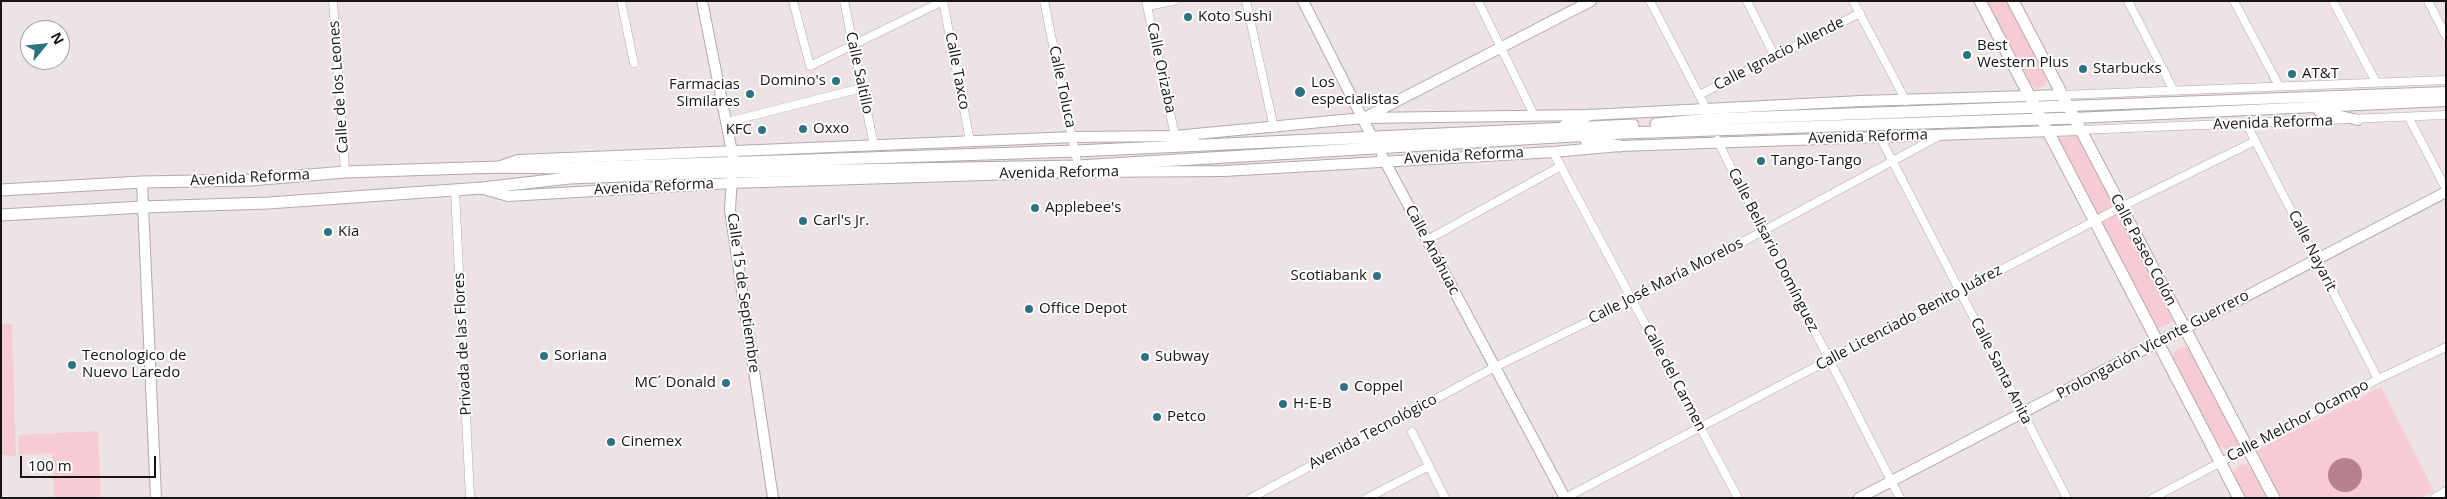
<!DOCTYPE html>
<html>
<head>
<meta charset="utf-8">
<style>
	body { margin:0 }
	#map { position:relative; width:2447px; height:499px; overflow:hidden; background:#ede2e4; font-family:"Open Sans",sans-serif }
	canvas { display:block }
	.frame { position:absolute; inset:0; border:2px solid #181415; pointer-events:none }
	.north { position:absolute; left:20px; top:20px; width:50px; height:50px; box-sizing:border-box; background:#fff; border:1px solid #a3a1a1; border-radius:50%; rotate:62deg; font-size:14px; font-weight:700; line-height:20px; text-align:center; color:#181415 }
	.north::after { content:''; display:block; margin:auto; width:18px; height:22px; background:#2d7281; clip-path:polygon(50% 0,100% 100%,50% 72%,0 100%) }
	.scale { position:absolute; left:20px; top:456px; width:136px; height:22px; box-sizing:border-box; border:2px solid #181415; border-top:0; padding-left:6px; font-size:15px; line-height:18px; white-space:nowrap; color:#181415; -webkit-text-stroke:4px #fff; paint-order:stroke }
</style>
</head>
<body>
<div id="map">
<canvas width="2447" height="499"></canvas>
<div class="frame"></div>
<div class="north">N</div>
<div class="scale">100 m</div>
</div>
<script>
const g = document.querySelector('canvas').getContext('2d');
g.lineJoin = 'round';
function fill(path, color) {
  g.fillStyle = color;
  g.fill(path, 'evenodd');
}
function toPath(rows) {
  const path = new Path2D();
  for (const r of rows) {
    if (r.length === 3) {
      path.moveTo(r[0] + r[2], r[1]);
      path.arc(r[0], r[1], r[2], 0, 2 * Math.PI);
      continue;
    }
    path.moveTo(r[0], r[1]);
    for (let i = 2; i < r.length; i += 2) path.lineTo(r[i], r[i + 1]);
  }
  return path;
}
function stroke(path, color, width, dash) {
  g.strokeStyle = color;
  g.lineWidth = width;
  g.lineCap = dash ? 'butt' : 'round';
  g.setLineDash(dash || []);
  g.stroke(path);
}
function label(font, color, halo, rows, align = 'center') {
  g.font = font + ' "Open Sans",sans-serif';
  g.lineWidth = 4;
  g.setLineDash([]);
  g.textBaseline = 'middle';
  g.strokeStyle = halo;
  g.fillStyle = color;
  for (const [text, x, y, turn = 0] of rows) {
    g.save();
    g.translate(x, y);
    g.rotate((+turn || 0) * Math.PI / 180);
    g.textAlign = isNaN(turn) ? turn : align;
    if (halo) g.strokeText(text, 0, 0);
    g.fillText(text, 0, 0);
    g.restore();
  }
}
const green = toPath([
	[1986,1,2008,1,2047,77,2045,85,2038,88,2030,84],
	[2078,136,2173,321,2155,330,2053,139],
	[1,324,12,324,16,456,1,455],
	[2181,347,2187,348,2191,351,2239,443,2235,449,2229,451,2218,445,2173,358,2174,352],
	[2381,387,2434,491,2421,498,2281,498,2257,450],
	[98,431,101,498,39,498,54,497,52,453,19,455,18,435],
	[2241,464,2248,465,2251,468,2267,498,2245,498,2234,477,2234,471]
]);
const water = toPath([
	[2345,475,17]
]);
const street = toPath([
	[333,1,345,172],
	[621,1,634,63],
	[793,1,810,66,943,1],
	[844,1,874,145],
	[943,1,970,141],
	[1044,1,1079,171],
	[1146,1,1175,136],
	[1246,1,1274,128],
	[1478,1,1534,115],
	[1650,1,1708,112],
	[1747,1,1775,57],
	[1853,1,1906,101],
	[2128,1,2174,91],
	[2234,1,2279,86],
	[2333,1,2376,82],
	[2428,1,2446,36],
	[1147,6,1174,1],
	[1699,95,1860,13],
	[2062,95,2446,80],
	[2409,118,2446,189],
	[727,122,862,88],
	[2246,123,2378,379],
	[2080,130,2446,115],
	[1880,137,2067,498],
	[1717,140,1900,498],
	[1553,152,1738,498],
	[455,190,470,498],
	[1427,240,1561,166],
	[1412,432,1445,498],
	[1251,498,1495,367,1633,300,1763,231,1939,136],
	[1367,498,1429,466],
	[1565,498,2121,207,2255,141],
	[2153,498,2378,379,2446,347],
	[2434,498,2446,491]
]);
const secondary = toPath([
	[702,1,733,157],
	[1303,1,1375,143],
	[2068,106,2446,92],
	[2319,111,2358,120],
	[1366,117,1591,1],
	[2074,118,2446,101],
	[1382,156,1565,498],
	[501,166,518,160,1073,137,1175,136,1363,118,1589,115,1861,101,2062,95],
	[732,176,730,210,773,498],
	[142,182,156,498],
	[483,189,508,196,731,183,1079,172,1224,171,1553,152,1620,146,2080,130],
	[1859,498,2446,192]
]);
const primary = toPath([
	[1980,1,2239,498],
	[2013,1,2274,498],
	[1656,124,1711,119,2068,106],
	[1565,125,1589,115],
	[1175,136,1188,142,1194,142],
	[1586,140,1620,146],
	[1,190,142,182,250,180,345,172,499,167,568,168,1076,151,1633,125],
	[1,215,143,207,268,203,482,188,569,178,732,172,1078,166,1622,133,2074,118]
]);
const markers = [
	[1188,17,5,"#2d7281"],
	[1967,55,5,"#2d7281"],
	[2083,69,5,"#2d7281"],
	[2292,74,5,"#2d7281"],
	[836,81,5,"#2d7281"],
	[1300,92,6,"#2d7281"],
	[750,94,5,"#2d7281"],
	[803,129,5,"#2d7281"],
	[762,130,5,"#2d7281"],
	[1761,161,5,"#2d7281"],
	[1035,208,5,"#2d7281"],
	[803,221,5,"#2d7281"],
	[328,232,5,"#2d7281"],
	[1377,276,5,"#2d7281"],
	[1029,309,5,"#2d7281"],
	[544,356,5,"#2d7281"],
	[1145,357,5,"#2d7281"],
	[72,365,5,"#2d7281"],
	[726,383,5,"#2d7281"],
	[1344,387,5,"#2d7281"],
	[1283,404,5,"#2d7281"],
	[1157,417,5,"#2d7281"],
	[611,442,5,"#2d7281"]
];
const poiNames = [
	["Koto Sushi",1198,17],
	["Best",1977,46],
	["Western Plus",1977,63],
	["Starbucks",2093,69],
	["AT&T",2302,74],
	["Domino's",826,81,"right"],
	["Los",1311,83],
	["especialistas",1311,100],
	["Farmacias",740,85,"right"],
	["Similares",740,102,"right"],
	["Oxxo",813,129],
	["KFC",752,130,"right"],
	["Tango-Tango",1771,161],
	["Applebee's",1045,208],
	["Carl's Jr.",813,221],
	["Kia",338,232],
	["Scotiabank",1367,276,"right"],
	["Office Depot",1039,309],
	["Tecnologico de",82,356],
	["Nuevo Laredo",82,373],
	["Soriana",554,356],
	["Subway",1155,357],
	["MC´ Donald",716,383,"right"],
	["Coppel",1354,387],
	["H-E-B",1293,404],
	["Petco",1167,417],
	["Cinemex",621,442]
];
const streetNames = [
	["Calle Ignacio Allende",1779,54,-27],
	["Calle Orizaba",1161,68,78],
	["Calle Taxco",957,71,79],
	["Calle Saltillo",859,73,78],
	["Calle de los Leones",339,87,-94],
	["Calle Toluca",1062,87,78],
	["Avenida Reforma",2273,123,-2],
	["Avenida Reforma",1868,137,-2],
	["Avenida Reforma",1464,156,-3],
	["Avenida Reforma",1059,173,-1],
	["Avenida Reforma",250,178,-3],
	["Avenida Reforma",654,187,-3],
	["Calle Anáhuac",1432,250,62],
	["Calle Belisario Domínguez",1773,250,63],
	["Calle Paseo Colón",2143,250,62],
	["Calle Nayarit",2312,251,63],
	["Calle José María Morelos",1666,281,-27],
	["Calle 15 de Septiembre",743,293,82],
	["Calle Licenciado Benito Juárez",1909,318,-28],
	["Privada de las Flores",463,344,-93],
	["Prolongación Vicente Guerrero",2153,345,-28],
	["Calle Santa Anita",2001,371,63],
	["Calle del Carmen",1674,378,62],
	["Calle Melchor Ocampo",2298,421,-28],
	["Avenida Tecnológico",1373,432,-28]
];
fill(green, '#f7cbd4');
fill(water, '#b87f8d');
stroke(street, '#b3a9ab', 9);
stroke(secondary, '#b3a9ab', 12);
stroke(primary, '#b3a9ab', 13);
stroke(street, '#fff', 8);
stroke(secondary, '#fff', 10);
stroke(primary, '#fff', 11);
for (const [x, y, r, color] of markers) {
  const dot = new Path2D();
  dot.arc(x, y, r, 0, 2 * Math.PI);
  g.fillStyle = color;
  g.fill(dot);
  stroke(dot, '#fff', 2);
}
label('15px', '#181415', '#fff', poiNames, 'left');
label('15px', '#181415', '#fff', streetNames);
</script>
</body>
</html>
